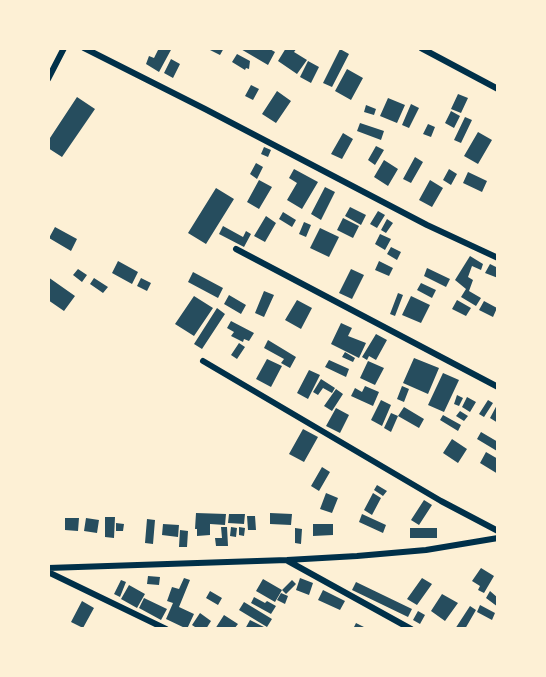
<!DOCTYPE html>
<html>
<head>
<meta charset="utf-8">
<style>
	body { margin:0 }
	#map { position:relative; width:546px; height:677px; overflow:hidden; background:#fdf0d5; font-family:"Archivo Narrow",sans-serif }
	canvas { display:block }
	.frame { position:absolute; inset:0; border:50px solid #fdf0d5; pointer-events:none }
</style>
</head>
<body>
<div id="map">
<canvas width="546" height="677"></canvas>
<div class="frame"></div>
</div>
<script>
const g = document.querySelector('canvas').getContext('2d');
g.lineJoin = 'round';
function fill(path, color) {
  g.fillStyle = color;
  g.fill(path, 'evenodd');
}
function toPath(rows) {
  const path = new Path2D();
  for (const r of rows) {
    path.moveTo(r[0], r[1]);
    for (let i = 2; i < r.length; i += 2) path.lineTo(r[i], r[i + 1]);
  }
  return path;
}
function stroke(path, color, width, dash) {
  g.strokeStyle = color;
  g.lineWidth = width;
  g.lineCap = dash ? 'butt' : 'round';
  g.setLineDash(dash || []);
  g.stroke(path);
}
const building = toPath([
	[159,48,172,48,159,72,146,64,149,56,154,58],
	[206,48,224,48,220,55],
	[239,48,268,48,275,52,268,65],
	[286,48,297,48,294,52,307,60,297,74,278,61],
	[340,49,349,54,332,87,323,83],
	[237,54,250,61,249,69,246,68,245,70,232,62],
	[171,59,180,64,173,78,164,73],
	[308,61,319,67,311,83,300,77],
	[347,69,363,78,351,100,335,91],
	[251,85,259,89,253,100,245,96],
	[277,91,291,101,276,123,262,114],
	[458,94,468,98,461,113,451,109],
	[77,97,95,109,62,157,48,148,48,141],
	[388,98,405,105,397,123,380,116],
	[411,104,419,108,409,128,402,125],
	[366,105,376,109,374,115,364,112],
	[451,111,460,116,454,128,445,123],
	[465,117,472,120,461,143,454,140],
	[360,123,384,131,381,140,357,131],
	[428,124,435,127,431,137,423,134],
	[478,132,492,140,478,164,464,156],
	[343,133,353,139,342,159,331,154],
	[376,146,384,150,375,165,368,160],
	[264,147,271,150,268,157,261,154],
	[415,157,423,162,411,183,403,179],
	[384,160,398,169,388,186,374,177],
	[256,163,263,167,257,179,250,174],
	[294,169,318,182,302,209,287,200,297,183,289,178],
	[449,169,457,174,451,185,443,180],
	[468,172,487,181,482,192,463,183],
	[259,180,272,187,259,209,247,202],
	[430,180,443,188,432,207,419,200],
	[325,187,335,192,321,220,311,214],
	[216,188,234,199,206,244,188,233],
	[350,207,366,215,361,225,345,216],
	[378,211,385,215,377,228,370,224],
	[283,212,296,220,292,227,279,219],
	[266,216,276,223,265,242,254,236],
	[343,218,359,226,353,238,337,230],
	[387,219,393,223,386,233,381,230],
	[304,222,311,225,306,237,299,234],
	[223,226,243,237,246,231,251,234,244,247,219,234],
	[55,227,77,239,71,251,49,238],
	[320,228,339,237,329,257,310,248],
	[380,234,391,239,385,250,375,244],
	[391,247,401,252,397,260,387,254],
	[470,256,483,264,481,270,472,266,468,277,473,280,469,291,481,298,476,306,461,297,466,289,455,280],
	[118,261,138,272,132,284,112,273],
	[379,261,393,268,389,276,375,270],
	[490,264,498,268,498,278,485,273],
	[427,268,450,279,446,287,424,276],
	[78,269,87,275,82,282,73,275],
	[351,269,364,275,352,299,339,293],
	[193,272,223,288,218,298,188,282],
	[48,277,75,296,64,311,48,300],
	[94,278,108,287,103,293,90,284],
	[141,278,151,283,147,291,137,286],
	[421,283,436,290,432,298,417,290],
	[264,291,274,295,264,317,255,313],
	[398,293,403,295,395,316,390,314],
	[229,295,246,305,241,314,224,304],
	[194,296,213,308,194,336,175,324],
	[411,296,430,305,421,323,402,315],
	[297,300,312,308,301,329,285,320],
	[457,300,471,308,466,316,452,309],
	[484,301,497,308,493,317,479,310],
	[217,308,225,314,202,349,194,344],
	[231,321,254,333,249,341,244,339,243,342,231,336,234,332,227,328],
	[341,323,352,328,348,336,366,343,359,358,331,344],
	[376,334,387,340,376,360,369,356,367,360,362,357],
	[268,340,296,357,290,368,281,363,284,359,264,348],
	[239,343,245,347,237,359,231,355],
	[345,352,355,358,353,362,342,357],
	[414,358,439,368,428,394,403,383],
	[267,359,282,366,271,387,256,379],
	[329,360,349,369,346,377,325,367],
	[368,361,384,368,375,385,360,378],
	[309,370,320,375,308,399,297,393],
	[443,373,459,380,444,412,428,405],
	[321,379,335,388,332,393,323,388,318,395,313,392],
	[365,386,379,392,373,406,351,396,355,388,362,392],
	[402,386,409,389,404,402,397,399],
	[336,389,343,394,332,411,324,406],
	[457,395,463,398,459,406,454,404],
	[467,397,476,402,470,412,462,407],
	[381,400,391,405,382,426,371,420],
	[488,400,493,403,484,417,479,414],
	[498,403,498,423,490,418],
	[404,407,424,419,419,428,398,416],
	[336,408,349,415,340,433,326,426],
	[460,411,468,416,464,421,456,416],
	[391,413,398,416,391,432,384,428],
	[443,415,461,425,458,431,440,420],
	[303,429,318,437,304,462,289,454],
	[481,432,498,442,497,451,477,439],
	[452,439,467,449,458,463,443,453],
	[486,452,498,459,498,474,480,463],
	[322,467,330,472,319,491,311,486],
	[377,485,387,491,383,496,374,490],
	[326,493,338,498,332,513,320,509],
	[373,493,381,498,372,515,364,510],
	[424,500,432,505,419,525,411,520],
	[196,513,226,514,225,525,210,524,210,535,197,536,197,529,195,529],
	[270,513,292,514,291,525,270,524],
	[229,514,245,514,244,524,228,523],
	[362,514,386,525,383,533,359,522],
	[247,516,255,516,256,530,248,530],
	[105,517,115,517,114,538,105,537],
	[65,518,79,518,78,531,65,530],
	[86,518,99,520,97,533,84,531],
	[147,519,155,520,153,544,145,543],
	[116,523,124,524,123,531,116,531],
	[163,524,179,525,178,537,162,535],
	[313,524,333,524,333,535,313,536],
	[221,527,227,527,228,546,216,546,215,538,222,538],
	[231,527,237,528,236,537,230,536],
	[239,527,245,528,244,536,239,535],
	[295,528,302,529,301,544,295,543],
	[410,528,437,528,437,538,410,538],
	[180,530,188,531,187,547,179,547],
	[481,568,494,576,484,593,478,590,480,586,472,581],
	[148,576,160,577,159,585,147,584],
	[184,578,190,580,179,607,194,614,187,629,166,619,173,603,167,601,172,587,179,589],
	[300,578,313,583,309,595,296,590],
	[422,578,432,584,417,605,407,599],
	[263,579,282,590,275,602,256,591],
	[121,580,126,582,120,597,114,594],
	[292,580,296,584,286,594,282,590],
	[356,582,412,609,408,617,352,590],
	[129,585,145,594,137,608,121,599],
	[323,590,345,601,340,610,318,600],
	[210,591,222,598,218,605,206,598],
	[490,591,498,598,498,607,486,598],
	[281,593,288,596,285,604,277,600],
	[442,594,458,603,445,621,431,611],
	[254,597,265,603,267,601,276,606,271,614,251,603],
	[144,598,167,609,161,620,139,608],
	[82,601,94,608,83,628,71,622],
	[244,602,272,619,267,627,239,610],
	[480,605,495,613,492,620,477,612],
	[470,606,476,610,465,629,455,629],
	[418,611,425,615,420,624,413,620],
	[200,613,211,621,206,629,198,629,192,625],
	[224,615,238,624,234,629,215,629],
	[250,620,268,629,245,629],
	[356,623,368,629,353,629]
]);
const minor = toPath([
	[84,48,205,109,427,225,498,258],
	[421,48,498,89],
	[48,79,64,48],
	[236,249,498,387],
	[203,361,441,501,498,531],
	[288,561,411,629],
	[48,568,287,560,357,556,426,550,498,538],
	[48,572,166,629]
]);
fill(building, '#264d5e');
stroke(minor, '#003049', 6);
</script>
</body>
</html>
